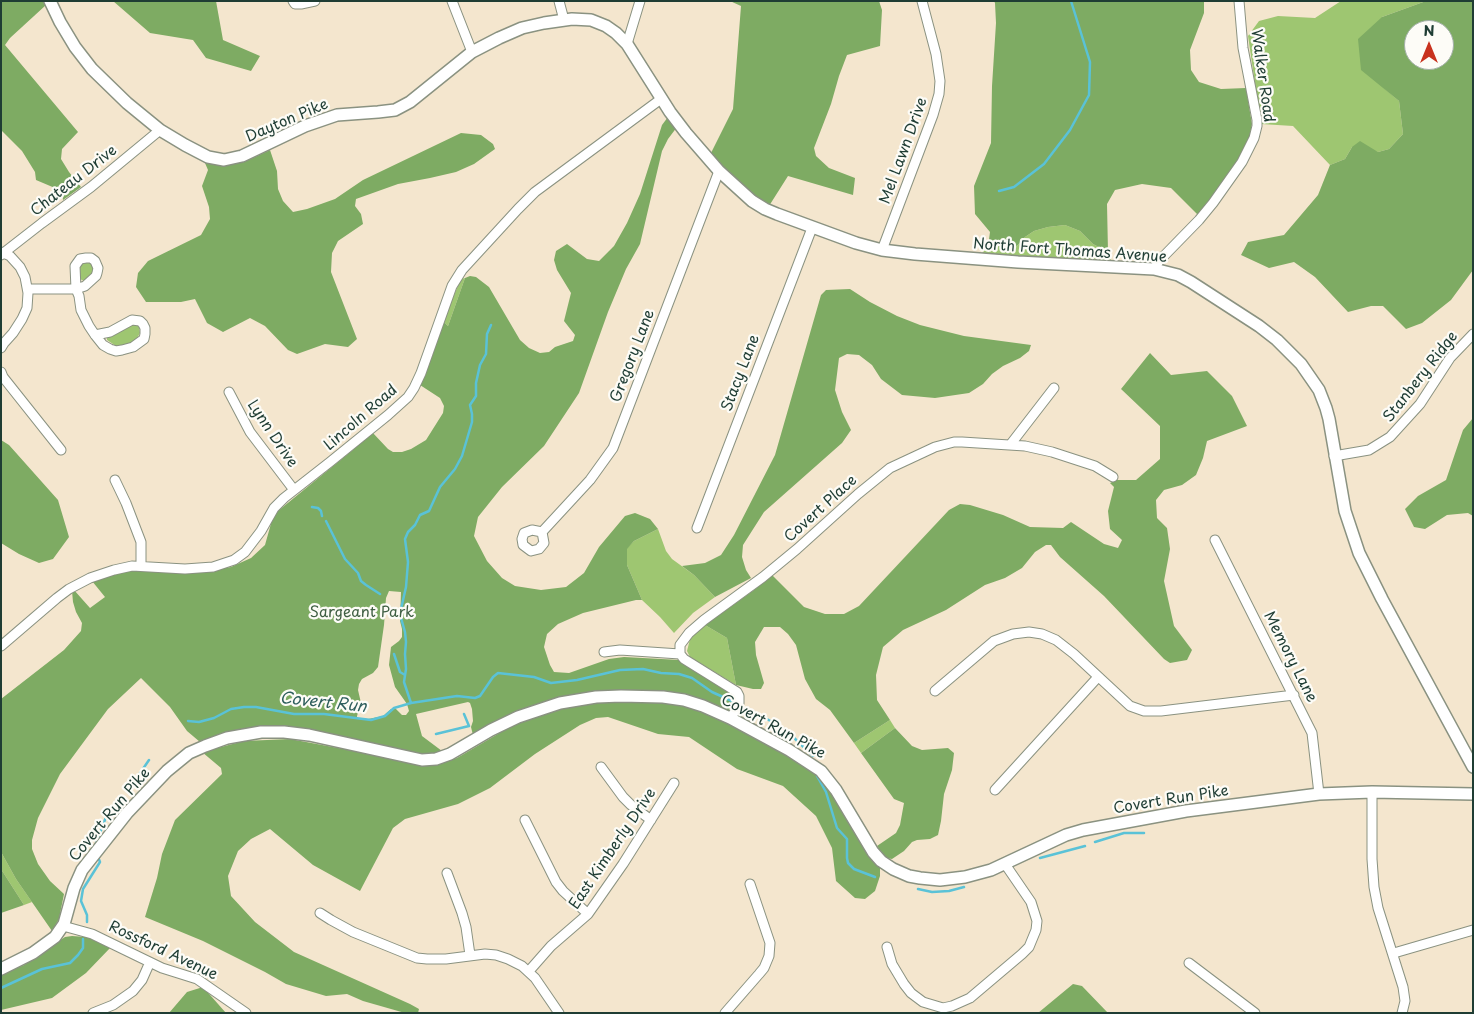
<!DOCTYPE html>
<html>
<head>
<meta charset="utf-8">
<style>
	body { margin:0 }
	#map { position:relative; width:1474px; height:1014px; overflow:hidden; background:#f4e6ce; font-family:"Playpen Sans",sans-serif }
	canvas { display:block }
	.frame { position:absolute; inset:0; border:2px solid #1f3d34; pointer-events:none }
	.north { position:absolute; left:1404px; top:20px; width:50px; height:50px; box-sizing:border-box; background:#fdfcf7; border:1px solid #a4b0a9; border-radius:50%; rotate:0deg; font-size:14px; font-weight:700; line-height:20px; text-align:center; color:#1f3d34 }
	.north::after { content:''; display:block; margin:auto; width:18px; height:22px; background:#c8321e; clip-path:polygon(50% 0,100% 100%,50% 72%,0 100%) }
</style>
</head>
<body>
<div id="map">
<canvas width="1474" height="1014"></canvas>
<div class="frame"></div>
<div class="north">N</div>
</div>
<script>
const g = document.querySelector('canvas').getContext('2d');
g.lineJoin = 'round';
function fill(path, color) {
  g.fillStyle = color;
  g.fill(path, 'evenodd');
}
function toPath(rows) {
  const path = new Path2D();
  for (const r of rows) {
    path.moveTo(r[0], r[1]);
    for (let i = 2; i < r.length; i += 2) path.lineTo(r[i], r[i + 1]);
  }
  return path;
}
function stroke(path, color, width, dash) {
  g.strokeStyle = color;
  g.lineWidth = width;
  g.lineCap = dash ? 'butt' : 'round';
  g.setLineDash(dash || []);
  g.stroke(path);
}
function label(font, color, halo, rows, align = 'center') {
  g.font = font + ' "Playpen Sans",sans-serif';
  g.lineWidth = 4.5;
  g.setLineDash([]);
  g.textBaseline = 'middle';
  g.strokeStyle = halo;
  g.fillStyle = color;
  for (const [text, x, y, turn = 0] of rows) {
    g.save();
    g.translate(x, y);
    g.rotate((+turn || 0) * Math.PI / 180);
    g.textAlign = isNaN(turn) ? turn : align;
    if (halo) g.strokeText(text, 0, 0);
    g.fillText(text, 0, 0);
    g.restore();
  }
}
const green = toPath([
	[1341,1,1426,1,1382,17,1385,89,1399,101,1403,134,1389,149,1378,152,1352,147,1345,159,1330,165,1293,126,1261,124,1248,36,1259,21,1278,16,1315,18],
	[1065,225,1080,231,1093,244,1108,252,1112,263,981,254,988,247,1017,246,1025,237,1034,231,1048,227],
	[83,262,90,262,94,267,93,274,84,281,80,279,79,273,80,266],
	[465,278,448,326,443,321,460,281,461,279],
	[135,324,139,326,140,333,136,340,128,345,116,346,107,340,107,337,131,325],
	[658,529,666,551,672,559,694,575,715,597,693,613,674,633,660,617,642,600,627,565,627,548,634,541],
	[705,625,727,638,736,685,690,657,687,651,690,639,697,631],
	[890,720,895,728,861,753,854,743],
	[1,852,16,879,32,902,24,905,1,869]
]);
const forest = toPath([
	[2,1,44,1,46,5,10,38,5,45,78,132,62,149,61,159,69,172,81,187,63,200,62,191,36,180,35,172,22,151,1,130],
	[113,1,216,1,223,40,260,56,251,71,206,58,193,40,150,33],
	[730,1,879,1,882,10,880,46,847,55,839,76,831,104,814,148,816,156,829,168,855,178,853,195,788,176,769,206,740,185,710,155,733,109,741,6],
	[994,1,1204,1,1204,13,1190,50,1191,70,1199,82,1221,89,1246,88,1252,124,1249,140,1230,173,1198,215,1171,188,1142,184,1115,190,1107,204,1108,252,1093,244,1080,231,1065,225,1048,227,1034,231,1025,237,1017,246,988,247,990,232,975,214,974,186,991,143,992,86,996,23,995,3],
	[1426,1,1473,1,1473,270,1451,300,1422,323,1406,329,1383,306,1371,306,1348,312,1315,277,1294,262,1269,268,1241,255,1248,242,1284,235,1318,195,1330,165,1345,159,1352,147,1360,141,1378,152,1389,149,1403,134,1399,101,1361,70,1358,39,1382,17],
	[1414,30,1444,30,1444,60,1414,60],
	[668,117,677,127,668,139,662,151,640,244,626,269,608,312,579,393,544,446,502,487,478,517,474,536,487,561,502,578,515,586,541,590,566,587,584,573,599,547,625,516,635,513,650,519,658,529,634,541,627,549,627,565,642,600,636,600,583,613,558,624,547,634,544,647,550,665,554,672,569,673,609,659,624,657,680,660,733,693,735,698,731,708,727,711,654,693,608,690,573,695,546,702,515,714,473,735,471,727,473,721,472,709,470,703,468,702,416,714,422,736,442,751,431,754,417,754,251,729,222,733,200,742,187,731,170,707,141,678,108,709,60,774,38,818,32,840,32,849,38,864,50,881,64,894,59,919,52,931,16,879,1,852,1,699,64,650,81,631,82,623,76,612,73,602,72,591,74,590,90,608,105,597,92,581,129,570,188,573,203,572,231,567,251,558,265,545,272,520,278,511,354,449,372,432,388,449,393,452,402,452,411,449,426,440,443,413,444,406,440,398,420,385,425,376,443,321,448,326,465,278,470,276,476,277,489,287,520,340,529,348,540,353,549,352,555,347,573,341,575,335,564,321,571,293,557,270,554,260,556,251,567,244,587,259,599,261,614,246,627,223,640,194,662,125],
	[389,591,401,592,400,621,402,629,402,637,399,641,391,647,389,665,395,687,407,704,409,711,406,715,402,715,396,709,391,709,383,716,368,719,357,718,357,716,361,703,358,690,359,684,362,679,373,673,378,667,384,625,386,598],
	[461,133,481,135,493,144,495,149,474,164,456,172,430,178,398,184,356,199,355,206,361,214,363,224,338,241,332,253,331,272,357,339,348,347,325,344,297,354,288,350,265,326,250,318,223,332,207,323,195,299,181,302,146,302,136,287,138,273,148,261,201,235,210,219,209,207,202,186,208,170,205,163,223,165,244,162,270,150,277,171,278,189,283,201,293,212,307,209,335,199,363,180],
	[850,289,870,302,897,316,920,325,964,336,1031,345,1029,351,1020,358,1003,366,992,374,983,384,969,393,935,398,902,395,881,379,872,365,859,355,847,354,839,358,835,390,842,412,851,430,842,443,764,512,743,545,742,557,746,570,751,578,715,597,694,575,682,566,705,563,721,555,734,535,775,455,821,295,826,290],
	[1150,353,1171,375,1207,371,1232,396,1247,426,1207,441,1203,458,1196,475,1182,485,1164,490,1156,500,1157,518,1167,528,1170,549,1164,581,1174,626,1192,650,1187,660,1170,663,1164,659,1104,596,1060,557,1051,545,1046,545,1035,552,1022,568,1005,578,985,585,946,610,903,630,883,647,876,675,877,700,890,720,854,743,830,710,816,699,805,679,796,645,788,634,780,627,764,627,755,642,756,655,764,683,761,689,753,689,736,685,727,638,705,625,754,590,772,575,804,607,825,614,844,614,859,606,949,510,960,504,970,505,1003,515,1030,527,1063,528,1071,522,1104,544,1118,548,1122,540,1110,529,1108,511,1114,487,1110,483,1116,480,1136,480,1160,459,1160,426,1121,389],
	[1473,418,1473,516,1468,513,1447,515,1425,529,1414,527,1405,509,1418,496,1446,480,1463,430],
	[1,440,9,445,58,500,69,537,53,559,39,563,19,554,1,543],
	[599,701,675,703,702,711,765,742,824,779,880,866,880,876,875,891,865,899,855,898,836,881,832,848,816,816,783,786,737,769,689,737,658,734,608,717,596,718,580,725,535,754,490,788,458,804,405,819,393,828,360,891,313,865,270,829,251,839,238,851,228,876,231,896,255,922,294,952,410,1004,419,1009,418,1013,405,1013,363,1001,347,994,326,996,286,984,265,972,203,941,145,917,157,878,162,854,175,820,222,774,221,768,202,752,244,741,290,739,413,762,435,764,457,758,508,728,548,711],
	[895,728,912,746,922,750,948,748,954,753,952,770,944,794,941,821,938,835,930,839,917,840,912,842,904,851,892,859,886,858,877,846,896,833,900,825,904,803,894,799,861,753],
	[1,869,24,905,1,913],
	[72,936,86,937,111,947,86,973,52,998,1,1010,1,975,24,965,65,937],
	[1073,984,1082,986,1108,1013,1038,1013],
	[203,987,226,1013,169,1013,187,992]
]);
const stream = toPath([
	[999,191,1014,187,1044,164,1070,130,1089,95,1090,62,1071,1],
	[312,507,318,508,321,511,322,516],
	[326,521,345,559,358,573,361,581,366,585,380,594],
	[394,654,400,672,405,675],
	[411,703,404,682,406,669,405,654,406,642,405,632,401,618,401,609,406,587,408,562,405,539,408,532,415,525,420,515,429,511,440,487,455,469,462,456,472,422,472,414,470,405,476,396,476,383,480,365,486,354,487,334,491,325],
	[747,708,774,723,791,735,813,756],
	[188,721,199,722,214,718,231,709,244,707,256,707,294,714,324,714,371,720,385,716,394,708,411,703,457,696,475,698,480,696,493,677,498,673,534,677,551,683,577,680,620,670,643,669,661,673,679,674,692,678,712,692,732,701],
	[436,734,469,726,464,714],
	[817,776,826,792,837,828,847,839,847,858,848,863,854,869,875,877],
	[125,787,136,779,149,760],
	[1095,842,1124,833,1144,833],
	[95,846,106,817],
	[1040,858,1085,846],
	[918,889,932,892,949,891,964,887],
	[87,922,87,915,81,901,83,889,100,862,98,857],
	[1,988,42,969,70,963,78,955,83,948,83,939]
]);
const minor = toPath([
	[293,1,295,4,301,4,315,1],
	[452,1,472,52],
	[559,1,564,20],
	[627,44,640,1],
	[882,250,933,115,939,94,940,81,936,54,922,1],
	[1,252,10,256,20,267,25,277,28,293,27,308,22,319,13,333,4,343,1,348],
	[1,255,42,223,91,187,160,130],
	[86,258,91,258,95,261,98,268,97,273,96,276,85,286,76,289,75,266,80,259,86,258],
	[1154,269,1159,261,1199,220,1213,203,1242,162,1254,138,1257,126,1257,120,1243,48,1239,1],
	[28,289,76,289,79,296,81,310,89,326,95,335,103,345,110,349,116,351,122,350,133,347,144,339,145,334,145,328,143,324,140,321,132,320,110,332,95,335],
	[1,372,3,377,61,450],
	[229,392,250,432,294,490],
	[1010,445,1054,388],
	[1334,456,1369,450,1390,437,1420,404,1450,358,1473,334],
	[115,480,126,503,141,542,141,566],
	[697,528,812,228],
	[542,532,544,543,539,549,531,551,523,545,522,539,524,533,532,530,542,532,590,480,613,448,719,171],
	[1215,540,1312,733,1319,794],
	[1,646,57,598,69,589,90,578,114,570,132,566,185,569,213,567,234,560,245,552,261,531,274,508,284,498,330,462,388,415,408,397,414,388,421,373,452,286,462,270,518,209,535,192,661,99],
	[604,652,620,650,680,654],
	[935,691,994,641,1013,634,1029,632,1042,634,1056,640,1074,654,1130,706,1144,711,1161,711,1294,695],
	[730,718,737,709,739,703,739,696,737,692,684,659,680,654,680,645,689,633,704,620,763,577,797,549,858,494,890,468,935,447,954,442,962,442,1025,446,1052,452,1095,466,1113,477],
	[601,767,623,797,631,805,651,820],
	[995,790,1098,677],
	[1372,792,1372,859,1374,887,1378,908,1403,987,1405,1001,1402,1013],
	[525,820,556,882,563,891,588,914],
	[447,873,462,913,466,927,470,955],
	[320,913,331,920,353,932,417,958,427,959,446,959,485,954,496,955,508,959,522,966,535,978,559,1013],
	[63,926,92,934,162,968,197,979,246,1013],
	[887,947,892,964,904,984,911,993,923,1002,943,1008,952,1006,970,998,1022,954,1029,947,1036,930,1037,921,1031,902,1005,864],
	[1394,953,1473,930],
	[1189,963,1255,1013],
	[529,971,551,946,588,914,623,864,674,783],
	[93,1013,113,1005,133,991,142,980,150,962],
	[725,1013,759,974,764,968,769,956,770,943,750,884]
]);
const tertiary = toPath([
	[50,1,60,22,75,47,92,69,127,103,160,130,185,145,208,157,224,160,242,156,305,126,337,115,378,112,395,110,410,102,472,52,499,38,522,28,544,23,572,19,591,20,606,26,616,33,627,44,670,112,686,133,719,171,752,201,765,209,777,214,856,243,882,250,915,254,1018,262,1154,269,1178,275,1191,282,1259,326,1277,340,1301,364,1319,390,1326,408,1329,419,1345,511,1359,553,1382,599,1473,767],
	[1,969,33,953,55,937,64,924,74,888,82,870,127,813,167,771,189,753,205,746,227,738,261,732,284,732,309,735,422,760,436,759,450,754,491,730,518,717,560,703,596,697,621,696,663,697,684,700,703,706,730,718,789,750,821,771,836,790,873,852,881,861,893,869,909,876,920,878,940,880,965,877,991,870,1066,835,1083,830,1186,811,1319,794,1372,792,1473,794]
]);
const streetNames = [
	["Walker Road",1262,76,82],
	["Dayton Pike",287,121,-23],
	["Mel Lawn Drive",904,151,-70],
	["Chateau Drive",74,181,-38],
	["North Fort Thomas Avenue",1070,251,4],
	["Gregory Lane",633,356,-69],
	["Stacy Lane",741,373,-69],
	["Stanbery Ridge",1421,377,-52],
	["Lincoln Road",361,418,-41],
	["Lynn Drive",272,434,56],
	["Covert Place",821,509,-42],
	["Memory Lane",1290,657,63],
	["Covert Run Pike",773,727,29],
	["Covert Run Pike",1171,800,-9],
	["Covert Run Pike",110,815,-50],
	["East Kimberly Drive",613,849,-56],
	["Rossford Avenue",163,951,25]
];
const parkNames = [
	["Sargeant Park",362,613]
];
const waterNames = [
	["Covert Run",323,703,6]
];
fill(green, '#9ec671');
fill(forest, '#7eab63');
stroke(stream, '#5ac2d7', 2.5);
stroke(minor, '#8a9281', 11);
stroke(tertiary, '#8a9281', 14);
stroke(minor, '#fff', 9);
stroke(tertiary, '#fff', 11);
label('15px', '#1f3d34', '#fdfcf7', streetNames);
label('15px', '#3f5f43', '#fdfcf7', parkNames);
label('italic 16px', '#2e5e5d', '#fdfcf7', waterNames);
</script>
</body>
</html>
